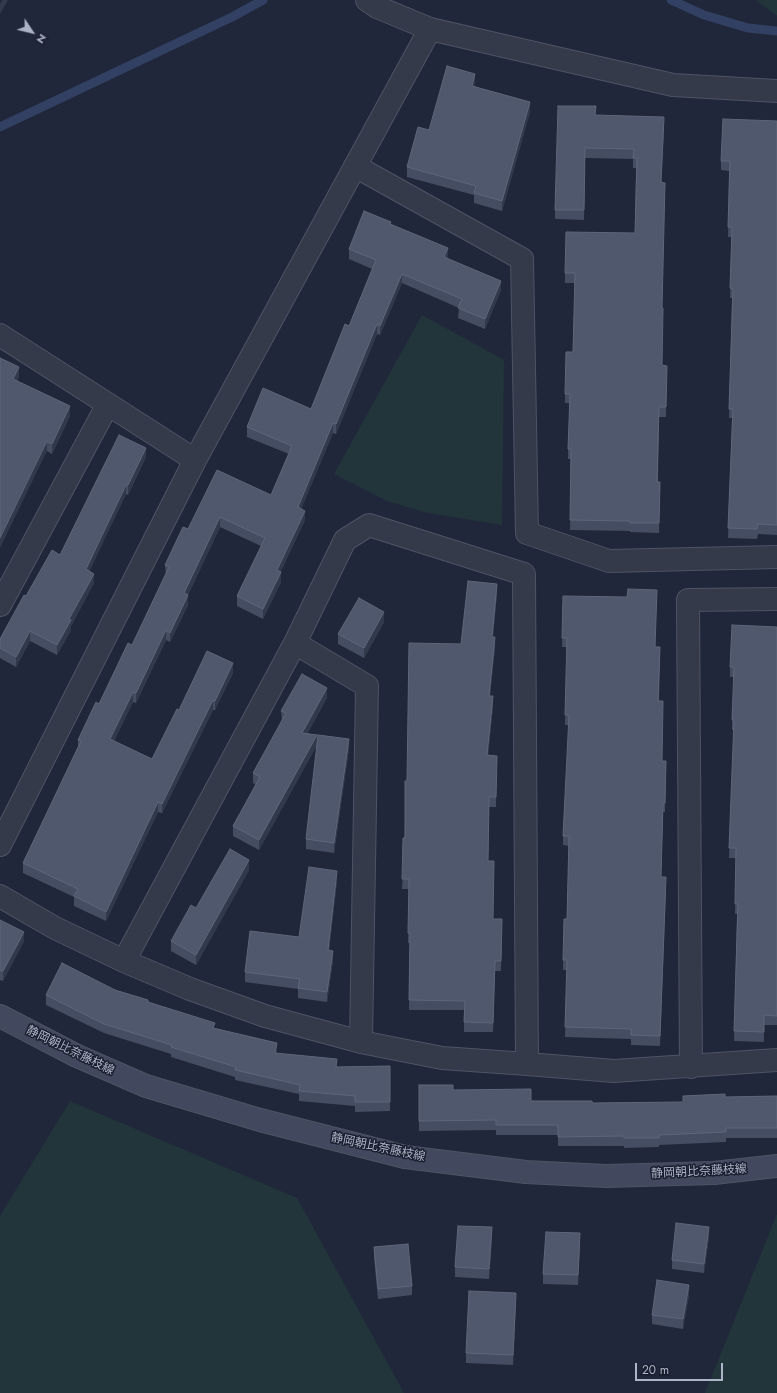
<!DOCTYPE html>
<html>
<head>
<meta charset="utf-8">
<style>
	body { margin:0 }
	#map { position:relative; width:777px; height:1393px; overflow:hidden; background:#20273a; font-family:Jost,sans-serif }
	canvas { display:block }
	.north { position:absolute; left:12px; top:12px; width:40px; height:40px; -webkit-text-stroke:3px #191f2f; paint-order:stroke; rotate:125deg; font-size:11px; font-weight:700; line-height:16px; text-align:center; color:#aeb4c7 }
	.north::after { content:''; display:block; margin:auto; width:14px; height:18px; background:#aeb4c7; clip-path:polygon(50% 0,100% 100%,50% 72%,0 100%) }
	.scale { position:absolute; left:635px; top:1363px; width:88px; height:18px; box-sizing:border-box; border:2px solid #aeb4c7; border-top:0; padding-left:5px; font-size:12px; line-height:14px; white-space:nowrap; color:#aeb4c7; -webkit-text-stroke:3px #191f2f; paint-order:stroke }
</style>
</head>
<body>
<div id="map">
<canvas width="777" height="1393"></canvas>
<div class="north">N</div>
<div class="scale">20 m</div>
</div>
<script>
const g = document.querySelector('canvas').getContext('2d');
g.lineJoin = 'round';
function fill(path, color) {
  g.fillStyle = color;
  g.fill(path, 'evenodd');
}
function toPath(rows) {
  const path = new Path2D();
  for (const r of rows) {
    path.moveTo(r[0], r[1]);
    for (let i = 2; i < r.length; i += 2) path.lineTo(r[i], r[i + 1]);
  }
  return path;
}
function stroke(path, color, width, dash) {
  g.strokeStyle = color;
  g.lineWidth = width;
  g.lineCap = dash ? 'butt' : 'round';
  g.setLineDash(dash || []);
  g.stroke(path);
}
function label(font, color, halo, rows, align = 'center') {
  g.font = font + ' Jost,"Noto Sans JP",sans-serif';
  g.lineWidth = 3;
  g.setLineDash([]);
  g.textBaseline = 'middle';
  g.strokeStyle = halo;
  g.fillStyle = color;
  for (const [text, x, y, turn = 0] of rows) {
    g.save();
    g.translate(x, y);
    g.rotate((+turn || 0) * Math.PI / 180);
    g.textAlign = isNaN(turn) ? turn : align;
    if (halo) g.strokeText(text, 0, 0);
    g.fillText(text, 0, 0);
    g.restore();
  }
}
const green = toPath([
	[756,0,777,0,777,16],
	[422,315,504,360,502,525,428,513,387,501,334,474],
	[70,1101,297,1198,404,1393,0,1393,0,1216],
	[777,1214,777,1393,705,1393]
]);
const stream = toPath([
	[671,0,704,15,748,28,777,31],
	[0,127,232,17,263,0]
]);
const minor = toPath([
	[367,0,377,7,430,29,673,85,777,91],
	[355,166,522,259,527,533,609,561,777,557],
	[0,335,195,460],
	[0,605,108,404],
	[295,643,367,686,361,1042],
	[0,845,195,460,430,29],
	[0,896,55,928,124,961,190,989,265,1016,361,1042,442,1058,527,1064,614,1071,777,1060],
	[124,961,295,643,345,540,369,525,524,574,527,1064],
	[691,1067,688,600,777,599]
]);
const secondary = toPath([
	[0,1016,77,1056,146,1086,260,1120,405,1157,526,1172,606,1176,714,1173,777,1166]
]);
const wall = toPath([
	[475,83,474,86,530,112,502,211,474,203,474,195,407,177,407,167,429,130],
	[596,115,664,127,661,182,662,365,667,366,666,417,659,417,658,482,660,482,659,533,630,532,630,531,570,530,571,459,568,459,568,449,570,403,565,403,565,394,573,352,575,283,565,283,565,273,635,233,636,168,633,168,633,159,585,158,584,220,555,219,555,210],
	[777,121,777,535,758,534,757,539,728,538,732,418,729,418,732,298,730,298,732,237,728,237,729,171,721,170,721,161],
	[391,224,448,258,448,259,501,290,485,329,458,318,459,308,402,283,380,335,377,334,336,434,333,433,301,509,305,520,281,571,281,582,263,619,237,606,237,596,261,546,220,527,188,595,188,605,170,642,166,640,136,703,133,702,114,741,152,759,179,710,233,673,215,710,213,710,162,813,158,812,106,921,74,906,74,897,23,873,23,863,78,748,78,740,132,645,166,575,165,565,188,529,271,495,289,454,247,437,247,427,311,409,349,326,372,269,349,259,349,249],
	[0,358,19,377,17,381,70,416,52,454,47,451],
	[146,457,128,495,126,494,89,571,94,583,71,626,71,630,57,655,30,641,16,667,0,658,0,639,26,596,60,555],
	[497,593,493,637,495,647,490,696,493,706,488,755,497,756,496,807,489,807,488,861,493,919,502,919,501,971,495,971,493,1032,464,1032,464,1010,409,1010,410,943,408,943,409,889,402,889,407,781,461,644],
	[563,596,655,647,660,657,659,701,662,761,666,761,665,812,663,812,661,877,666,887,660,1046,631,1045,631,1039,565,1037,567,970,563,970,563,960,567,919,569,846,563,845,563,836,569,725,565,725,567,647,562,647],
	[384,622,364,658,338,644,338,634],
	[777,627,777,1025,764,1025,764,1042,734,1041,737,914,735,914,736,858,729,858,734,730,732,730,732,720,734,677,730,677,730,667],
	[327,698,307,734,317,745,259,850,233,836,233,826,256,785,253,783,253,773,282,721,281,711],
	[349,749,334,853,306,849,306,839],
	[249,870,196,965,171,951,171,941,196,908],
	[337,881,329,950,333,960,327,1002,298,998,298,989,245,982,245,972,299,937],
	[0,920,24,941,3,981,0,980],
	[115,990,277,1053,337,1067,390,1066,390,1111,355,1112,355,1106,299,1101,299,1094,235,1080,235,1077,171,1057,171,1054,104,1033,46,1005,46,995],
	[419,1085,531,1101,592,1103,683,1102,725,1097,777,1096,777,1138,726,1138,726,1142,659,1145,659,1147,624,1148,624,1146,558,1146,558,1135,496,1135,496,1130,419,1131],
	[709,1236,704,1273,672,1269,672,1260],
	[492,1237,489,1279,455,1277,455,1267],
	[580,1243,578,1285,543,1284,543,1274],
	[374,1247,412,1286,412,1295,378,1299,374,1257],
	[689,1295,683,1329,652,1324,652,1315],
	[516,1303,513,1365,466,1363,466,1353]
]);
const shadedWall = toPath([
	[2,0,8,0,0,14,0,4],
	[475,74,475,83,472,95,472,86],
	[530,102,530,112,502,211,502,201],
	[664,117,664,127,661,192,661,182],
	[448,248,448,258,444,267,444,257],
	[402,274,402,283,380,335,380,326],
	[501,281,501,290,485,329,485,319],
	[377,324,377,334,336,434,336,424],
	[19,367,19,377,13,389,13,379],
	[70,406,70,416,52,454,52,444],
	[333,423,333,433,298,517,298,507],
	[47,441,47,451,0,548,0,538],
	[146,448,146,457,128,495,128,485],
	[126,485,126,494,86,579,86,569],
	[305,511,305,520,277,579,277,570],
	[220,517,220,527,184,603,184,593],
	[281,572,281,582,263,619,263,609],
	[94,574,94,583,71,626,71,630,57,655,57,645,69,619],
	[497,584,497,593,492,647,492,637],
	[188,595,188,605,170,642,170,633],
	[384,612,384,622,364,658,364,648],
	[166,630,166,640,136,703,136,693],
	[30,631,30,641,16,667,16,657],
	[495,637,495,647,489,705,489,696],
	[233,663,233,673,215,710,215,701],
	[327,688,327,698,302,743,302,733],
	[133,692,133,702,110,749,110,739],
	[493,696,493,706,487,765,487,755],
	[213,700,213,710,162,813,162,804],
	[317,735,317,745,259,850,259,840],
	[349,739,349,749,334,853,334,843],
	[158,802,158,812,106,921,106,912],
	[249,860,249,870,196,965,196,955],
	[337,871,337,881,328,960,328,950],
	[666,877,666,887,660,1046,660,1036],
	[24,932,24,941,3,981,3,971],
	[333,951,333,960,327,1002,327,992],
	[277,1043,277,1053,275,1062,275,1053],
	[492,1227,492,1237,489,1279,489,1269],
	[709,1227,709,1236,704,1273,704,1264],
	[580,1233,580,1243,578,1285,578,1275],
	[689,1285,689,1295,683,1329,683,1319],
	[516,1293,516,1303,513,1365,513,1355]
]);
const building = toPath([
	[447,66,475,74,472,86,530,102,502,201,474,193,476,186,407,167,418,127,429,130,447,66],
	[558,106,596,106,595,115,664,117,661,182,665,183,662,308,663,308,662,365,667,366,666,407,659,407,657,482,660,482,659,523,630,523,630,521,570,520,571,449,568,449,570,394,565,394,566,352,573,352,575,273,565,273,566,232,635,233,637,158,633,158,634,149,585,148,584,210,555,210,558,106],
	[723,119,777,121,777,525,758,524,757,529,728,528,733,409,729,409,733,289,730,288,732,227,728,227,730,161,721,161,723,119],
	[364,211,391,222,390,224,448,248,444,257,501,281,485,319,458,308,462,299,402,274,380,326,377,324,336,424,333,423,298,507,305,511,277,570,281,572,263,609,237,596,265,538,220,517,184,593,188,595,170,633,166,630,136,693,133,692,110,739,152,759,177,709,179,710,207,651,233,663,215,701,213,700,162,804,158,802,106,912,74,896,78,889,23,863,81,741,78,740,96,702,99,704,128,643,132,645,169,567,165,565,183,527,188,529,217,470,271,495,292,446,247,427,263,388,311,409,345,324,349,326,376,260,349,249,364,211],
	[0,358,19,367,13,379,70,406,52,444,47,441,0,538,0,358],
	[119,435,146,448,128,485,126,485,86,569,94,574,69,619,71,620,57,645,30,631,16,657,0,648,0,639,24,595,26,596,52,550,60,555,119,435],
	[468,581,497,584,492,637,495,637,489,696,493,696,487,755,497,756,496,797,489,797,488,861,494,861,493,919,502,919,501,961,495,961,493,1023,464,1022,465,1001,409,1000,410,933,408,933,409,879,402,879,403,838,405,838,405,781,407,781,409,643,461,644,468,581],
	[628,589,657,590,655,647,660,647,658,701,663,701,662,761,666,761,665,803,663,803,661,877,666,877,660,1036,631,1035,631,1029,565,1027,567,960,563,960,564,919,567,919,569,836,563,836,569,715,565,715,567,638,562,638,563,596,627,597,628,589],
	[359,598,384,612,364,648,338,634,359,598],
	[732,625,777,627,777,1016,764,1015,764,1032,734,1031,738,904,735,904,736,848,729,848,734,720,732,720,734,667,730,667,732,625],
	[302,674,327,688,302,733,317,735,259,840,233,826,260,777,253,773,286,713,281,711,302,674],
	[318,735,349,739,334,843,306,839,318,735],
	[230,849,249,860,196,955,171,941,191,905,196,908,230,849],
	[309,867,337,871,328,950,333,951,327,992,298,988,300,979,245,972,250,931,299,937,309,867],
	[0,920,24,932,3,971,0,970,0,920],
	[62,963,115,990,148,1000,148,1002,215,1023,213,1028,277,1043,275,1053,337,1059,336,1067,390,1066,390,1102,355,1102,355,1096,299,1091,300,1085,235,1070,236,1067,171,1047,172,1045,104,1024,46,995,62,963],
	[419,1085,453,1085,453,1090,531,1089,531,1101,592,1101,592,1103,683,1102,683,1096,725,1094,725,1097,777,1096,777,1128,726,1128,726,1132,659,1135,659,1138,624,1138,624,1136,558,1137,558,1125,496,1125,496,1120,419,1121,419,1085],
	[676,1223,709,1227,704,1264,672,1260,676,1223],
	[458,1226,492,1227,489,1269,455,1267,458,1226],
	[546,1232,580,1233,578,1275,543,1274,546,1232],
	[408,1244,412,1286,378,1289,374,1247,408,1244],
	[657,1280,689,1285,683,1319,652,1315,657,1280],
	[469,1291,516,1293,513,1355,466,1353,469,1291]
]);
const streetNames = [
	["静岡朝比奈藤枝線",70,1051,26],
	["静岡朝比奈藤枝線",378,1148,12],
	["静岡朝比奈藤枝線",699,1172,-3]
];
fill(green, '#22353b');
stroke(stream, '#324063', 9);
stroke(minor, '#4e5465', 24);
stroke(secondary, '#4e5465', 24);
stroke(minor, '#343a4a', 22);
stroke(secondary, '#42485e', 22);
fill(wall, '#444d62');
fill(shadedWall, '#31394d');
fill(building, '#4f586d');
stroke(building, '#5e667b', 1);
label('12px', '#aeb4c7', '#191f2f', streetNames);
</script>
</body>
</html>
